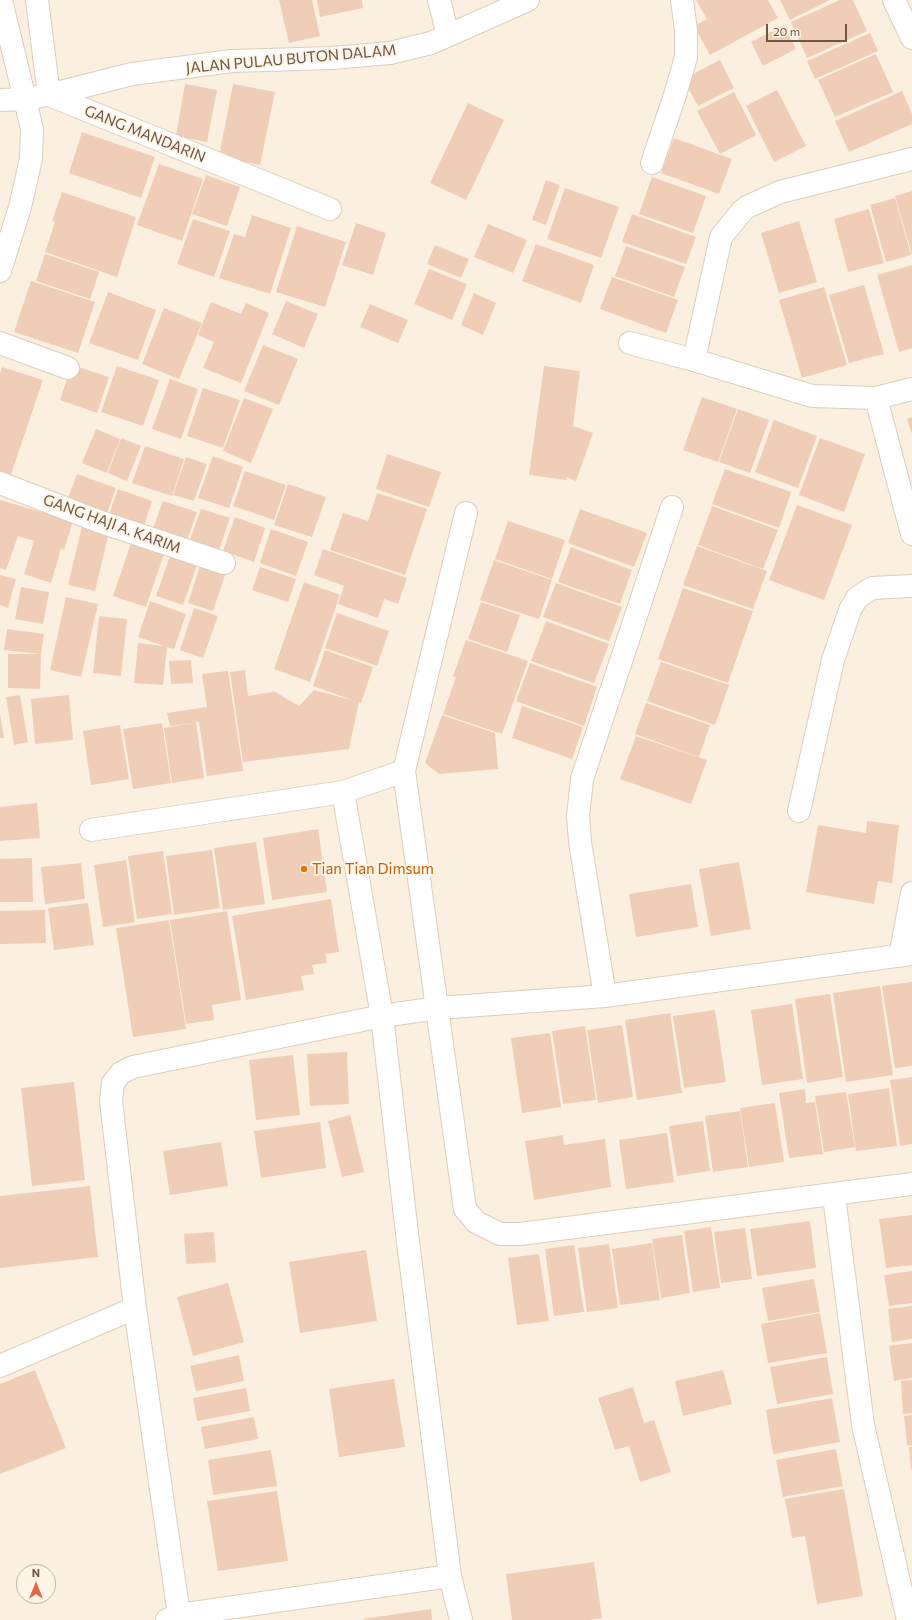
<!DOCTYPE html>
<html>
<head>
<meta charset="utf-8">
<style>
	body { margin:0 }
	#map { position:relative; width:912px; height:1620px; overflow:hidden; background:#fbf0df; font-family:Commissioner,sans-serif }
	canvas { display:block }
	.north { position:absolute; left:16px; top:1564px; width:40px; height:40px; box-sizing:border-box; background:#fff4e5; border:1px solid #c6b5a6; border-radius:50%; rotate:0deg; font-size:11px; font-weight:700; line-height:16px; text-align:center; color:#715648 }
	.north::after { content:''; display:block; margin:auto; width:14px; height:18px; background:#e46745; clip-path:polygon(50% 0,100% 100%,50% 72%,0 100%) }
	.scale { position:absolute; left:766px; top:24px; width:81px; height:18px; box-sizing:border-box; border:2px solid #715648; border-top:0; padding-left:5px; font-size:12px; line-height:14px; white-space:nowrap; color:#715648; -webkit-text-stroke:3px #fff4e5; paint-order:stroke }
</style>
</head>
<body>
<div id="map">
<canvas width="912" height="1620"></canvas>
<div class="north">N</div>
<div class="scale">20 m</div>
</div>
<script>
const g = document.querySelector('canvas').getContext('2d');
g.lineJoin = 'round';
function fill(path, color) {
  g.fillStyle = color;
  g.fill(path, 'evenodd');
}
function toPath(rows) {
  const path = new Path2D();
  for (const r of rows) {
    path.moveTo(r[0], r[1]);
    for (let i = 2; i < r.length; i += 2) path.lineTo(r[i], r[i + 1]);
  }
  return path;
}
function stroke(path, color, width, dash) {
  g.strokeStyle = color;
  g.lineWidth = width;
  g.lineCap = dash ? 'butt' : 'round';
  g.setLineDash(dash || []);
  g.stroke(path);
}
function label(font, color, halo, rows, align = 'center') {
  g.font = font + ' Commissioner,sans-serif';
  g.lineWidth = 4;
  g.setLineDash([]);
  g.textBaseline = 'middle';
  g.strokeStyle = halo;
  g.fillStyle = color;
  for (const [text, x, y, turn = 0] of rows) {
    g.save();
    g.translate(x, y);
    g.rotate((+turn || 0) * Math.PI / 180);
    g.textAlign = isNaN(turn) ? turn : align;
    if (halo) g.strokeText(text, 0, 0);
    g.fillText(text, 0, 0);
    g.restore();
  }
}
const building = toPath([
	[279,0,312,0,320,36,289,43],
	[317,0,362,0,363,8,320,17],
	[696,0,768,0,778,18,710,55,694,26,707,19],
	[780,0,830,0,790,20],
	[840,0,853,0,867,31,807,58,791,22],
	[784,25,796,49,763,66,751,42],
	[870,33,878,51,815,79,807,61],
	[876,54,893,92,835,117,818,80],
	[720,60,734,88,698,106,683,79],
	[185,84,217,90,207,142,176,136],
	[233,84,275,92,260,165,219,157],
	[777,90,806,146,774,162,746,106],
	[902,91,912,114,912,124,849,152,835,121],
	[734,92,756,135,720,154,697,111],
	[468,103,504,120,466,200,430,183],
	[82,132,155,157,141,198,69,173],
	[674,138,732,159,719,194,661,173],
	[159,164,203,179,182,241,137,225],
	[206,175,240,187,227,226,192,214],
	[652,177,706,196,693,233,639,214],
	[546,180,560,185,546,225,532,220],
	[565,188,619,207,601,258,547,239],
	[912,191,912,255,895,196],
	[62,192,136,217,117,277,45,252,55,222,52,221],
	[895,198,911,255,886,262,870,205],
	[869,209,884,263,848,272,834,219],
	[632,214,696,237,686,264,622,242],
	[252,215,291,228,270,294,219,278,234,234,245,237],
	[193,219,230,231,214,277,177,264],
	[799,221,817,282,779,293,761,233],
	[356,223,386,233,373,275,342,265],
	[488,224,527,240,513,273,474,257],
	[297,226,346,242,325,307,276,292],
	[536,244,594,265,581,303,522,281],
	[435,245,469,259,461,278,427,264],
	[626,246,685,267,674,297,615,276],
	[45,254,99,272,90,299,36,281],
	[912,265,912,348,899,352,877,275],
	[429,269,467,284,452,320,414,304],
	[612,277,678,300,666,333,600,309],
	[31,281,95,302,78,353,14,332],
	[864,285,884,354,849,363,829,295],
	[824,287,847,365,802,378,779,300],
	[108,292,156,310,138,360,89,343],
	[474,293,496,303,483,335,461,325],
	[286,301,318,314,304,348,272,334],
	[211,302,241,314,246,303,269,313,241,383,203,368,214,342,198,335],
	[370,304,408,320,398,343,360,327],
	[164,308,202,323,179,379,142,364],
	[263,345,298,359,279,405,244,391],
	[72,365,109,377,97,413,60,400],
	[117,366,159,380,143,426,101,412],
	[544,366,580,371,573,426,593,433,576,481,566,477,566,480,529,475],
	[2,367,43,380,9,480,0,477,0,374],
	[170,379,198,389,181,439,152,429],
	[203,388,240,400,223,448,187,436],
	[702,397,737,409,718,462,683,450],
	[244,398,273,409,251,463,223,451],
	[738,409,769,420,750,473,719,462],
	[912,417,912,434,907,419],
	[774,420,817,436,798,488,755,472],
	[96,429,120,439,107,473,82,463],
	[121,438,141,446,127,481,108,473],
	[820,438,865,454,844,512,799,495],
	[145,446,184,459,172,496,132,483],
	[387,454,441,472,429,507,376,489],
	[213,456,243,467,229,508,198,498],
	[186,457,207,464,194,501,173,495],
	[725,469,791,492,779,528,712,504],
	[245,471,286,485,274,520,233,506],
	[77,474,116,488,105,519,66,504],
	[288,484,326,497,312,537,274,525],
	[118,489,152,501,143,529,108,517],
	[377,493,427,509,405,575,330,550,343,513,368,521],
	[0,500,73,521,64,550,61,549,51,583,24,574,34,541,18,536,6,570,0,568],
	[163,501,197,512,186,543,152,531],
	[797,505,852,525,824,600,769,580],
	[712,506,778,530,763,569,698,545],
	[201,509,230,518,219,550,190,540],
	[580,509,647,533,634,567,568,543],
	[235,517,265,528,254,562,223,551],
	[508,521,565,540,552,579,495,559],
	[83,522,110,528,95,591,68,585],
	[271,529,308,542,296,576,260,563],
	[131,543,164,554,146,607,113,596],
	[697,546,767,571,753,609,683,585],
	[571,547,632,570,620,604,558,582],
	[323,549,407,578,398,604,384,599,378,618,338,604,344,586,314,575],
	[170,556,197,565,183,605,156,596],
	[494,560,552,580,539,619,480,600],
	[201,563,226,572,213,611,188,603],
	[260,567,296,579,288,602,252,590],
	[0,575,16,579,8,608,0,605],
	[304,582,340,595,310,682,274,669],
	[556,583,622,607,609,641,543,617],
	[21,587,49,592,43,624,15,619],
	[683,588,753,611,728,683,658,659],
	[66,597,98,604,81,677,50,670],
	[150,601,186,614,174,649,167,647,163,685,134,683,138,643,164,646,138,637],
	[481,602,520,615,507,652,468,639],
	[194,608,218,616,203,658,180,650],
	[337,613,389,631,377,666,325,648],
	[99,616,127,619,121,676,93,673],
	[546,621,609,644,594,683,531,661],
	[7,629,44,634,41,654,40,689,8,688,8,654,41,654,4,650],
	[466,640,528,661,502,734,443,714,456,677,453,676],
	[325,650,373,667,361,703,359,702,349,749,243,762,230,672,245,670,248,696,273,692,272,690,299,706,314,690,355,701,313,686],
	[191,660,193,683,171,684,169,661],
	[661,662,729,685,715,725,647,701],
	[530,663,597,687,584,726,516,701],
	[228,671,243,771,207,776,199,722,196,722,204,778,172,783,164,728,192,723,170,726,167,713,207,707,202,674],
	[20,695,28,742,14,745,6,697],
	[69,695,73,740,35,744,31,699],
	[646,703,710,725,699,757,635,734],
	[522,706,583,727,572,759,512,738],
	[0,714,4,738,0,738],
	[442,715,495,733,498,769,439,774,425,763],
	[162,723,171,783,133,789,123,729],
	[120,725,129,779,91,785,83,731],
	[636,736,707,760,691,804,620,779],
	[37,803,40,838,0,841,0,807],
	[867,821,899,825,892,883,878,881,874,904,806,892,818,825,866,833],
	[318,829,327,892,272,900,263,838],
	[256,842,265,904,223,910,214,848],
	[212,850,220,908,174,915,166,856],
	[163,851,172,914,137,919,128,856],
	[32,858,33,902,0,902,0,859],
	[126,860,135,922,103,927,94,865],
	[739,862,751,929,711,936,699,869],
	[81,863,85,899,45,904,41,867],
	[691,884,698,927,636,937,629,894],
	[331,899,339,952,325,954,327,963,312,965,314,974,301,976,304,990,246,1000,232,916],
	[88,903,94,945,54,950,48,908],
	[45,910,46,943,0,944,0,911],
	[227,911,241,1000,212,1005,214,1020,186,1024,170,920],
	[169,920,186,1029,133,1037,116,928],
	[912,982,912,1066,895,1068,882,986],
	[880,986,893,1075,846,1082,833,993],
	[830,994,843,1077,807,1083,795,999],
	[792,1004,803,1079,762,1085,751,1010],
	[715,1010,726,1082,684,1088,673,1016],
	[670,1013,682,1093,637,1100,625,1020],
	[622,1025,633,1097,598,1103,587,1030],
	[585,1026,596,1100,563,1104,552,1031],
	[550,1033,561,1107,522,1113,511,1038],
	[347,1052,349,1104,310,1106,307,1054],
	[293,1055,300,1115,256,1120,249,1060],
	[912,1077,912,1144,900,1146,890,1080],
	[74,1082,85,1180,32,1186,21,1088],
	[889,1088,897,1146,856,1151,848,1094],
	[805,1089,806,1103,815,1102,823,1154,789,1158,779,1093],
	[846,1092,855,1147,824,1152,815,1096],
	[775,1103,784,1162,749,1167,740,1108],
	[740,1111,748,1167,713,1172,705,1116],
	[350,1115,364,1172,342,1177,328,1121],
	[703,1121,710,1171,677,1176,669,1126],
	[320,1122,326,1168,261,1178,254,1131],
	[667,1133,674,1182,626,1189,619,1140],
	[563,1135,564,1145,605,1139,611,1187,534,1200,525,1141],
	[221,1142,228,1186,170,1195,163,1151],
	[90,1186,98,1257,0,1268,0,1196],
	[912,1215,912,1265,886,1268,879,1219],
	[810,1221,816,1268,757,1276,750,1229],
	[711,1227,720,1288,693,1292,684,1231],
	[745,1228,752,1279,721,1283,714,1232],
	[214,1232,216,1262,186,1264,184,1234],
	[682,1235,690,1293,661,1298,652,1239],
	[652,1243,660,1300,620,1305,612,1249],
	[609,1244,618,1308,587,1312,578,1248],
	[574,1245,584,1312,554,1316,545,1249],
	[366,1250,377,1321,300,1333,289,1262],
	[539,1254,549,1321,517,1325,508,1258],
	[912,1271,912,1303,889,1306,884,1275],
	[814,1279,820,1312,768,1321,762,1288],
	[228,1283,244,1342,193,1356,177,1297],
	[912,1306,912,1339,892,1342,888,1309],
	[820,1313,827,1353,768,1363,761,1324],
	[912,1343,912,1378,894,1381,889,1346],
	[239,1355,244,1381,196,1391,190,1366],
	[827,1357,833,1394,777,1404,770,1367],
	[35,1370,66,1448,0,1474,0,1384],
	[723,1370,732,1404,683,1416,675,1381],
	[394,1379,405,1447,339,1457,329,1389],
	[912,1380,912,1413,903,1414,901,1381],
	[633,1387,644,1423,654,1420,671,1472,640,1482,629,1446,615,1450,598,1398],
	[246,1388,250,1411,197,1421,193,1398],
	[832,1398,840,1442,773,1454,766,1410],
	[912,1415,912,1445,907,1445,904,1416],
	[254,1417,258,1439,205,1449,201,1427],
	[909,1447,912,1447,912,1469,911,1469],
	[836,1449,843,1486,783,1497,776,1460],
	[271,1450,277,1486,213,1495,208,1460],
	[844,1489,863,1596,817,1604,805,1536,792,1538,785,1499],
	[277,1491,288,1561,218,1571,207,1501],
	[594,1562,602,1618,590,1620,512,1620,506,1574],
	[431,1609,432,1620,363,1620,363,1619]
]);
const minor = toPath([
	[37,0,49,95,330,209],
	[439,0,448,35],
	[894,0,912,38],
	[0,100,26,99,61,92,132,74,232,61,332,58,390,53,431,43,528,0],
	[652,163,675,95,686,57,686,30,682,0],
	[0,271,20,207,31,159,32,129,1,0],
	[0,343,68,368],
	[630,343,694,360,812,396,876,398,912,389],
	[694,360,721,237,742,211,747,207,780,192,912,159],
	[876,398,912,534],
	[0,483,98,521,224,563],
	[404,771,465,1209,476,1222,500,1234,520,1234,912,1184],
	[799,811,833,660,850,610,857,598,872,588,912,586],
	[91,830,343,792],
	[900,956,912,893],
	[605,996,580,842,578,816,582,779,672,507],
	[834,1196,863,1425,908,1620],
	[0,1366,135,1308],
	[179,1615,135,1308,111,1101,113,1083,121,1073,133,1067,382,1016,438,1008,605,996,912,954],
	[167,1620,179,1615,450,1576],
	[461,1620,450,1576,408,1242,382,1016,343,792,404,771,466,513]
]);
const markers = [
	[304,869,4,"#e8710a"]
];
const streetNames = [
	["JALAN PULAU BUTON DALAM",291,59,-5],
	["GANG MANDARIN",145,134,22],
	["GANG HAJI A. KARIM",112,524,20]
];
const foodNames = [
	["Tian Tian Dimsum",312,869]
];
fill(building, '#f0cdb7');
stroke(minor, '#dfccbc', 24);
stroke(minor, '#fff', 22);
for (const [x, y, r, color] of markers) {
  const dot = new Path2D();
  dot.arc(x, y, r, 0, 2 * Math.PI);
  g.fillStyle = color;
  g.fill(dot);
  stroke(dot, '#fff4e5', 1.5);
}
label('15px', '#715648', '#fff4e5', streetNames);
label('15px', '#c56008', '#fff4e5', foodNames, 'left');
</script>
</body>
</html>
